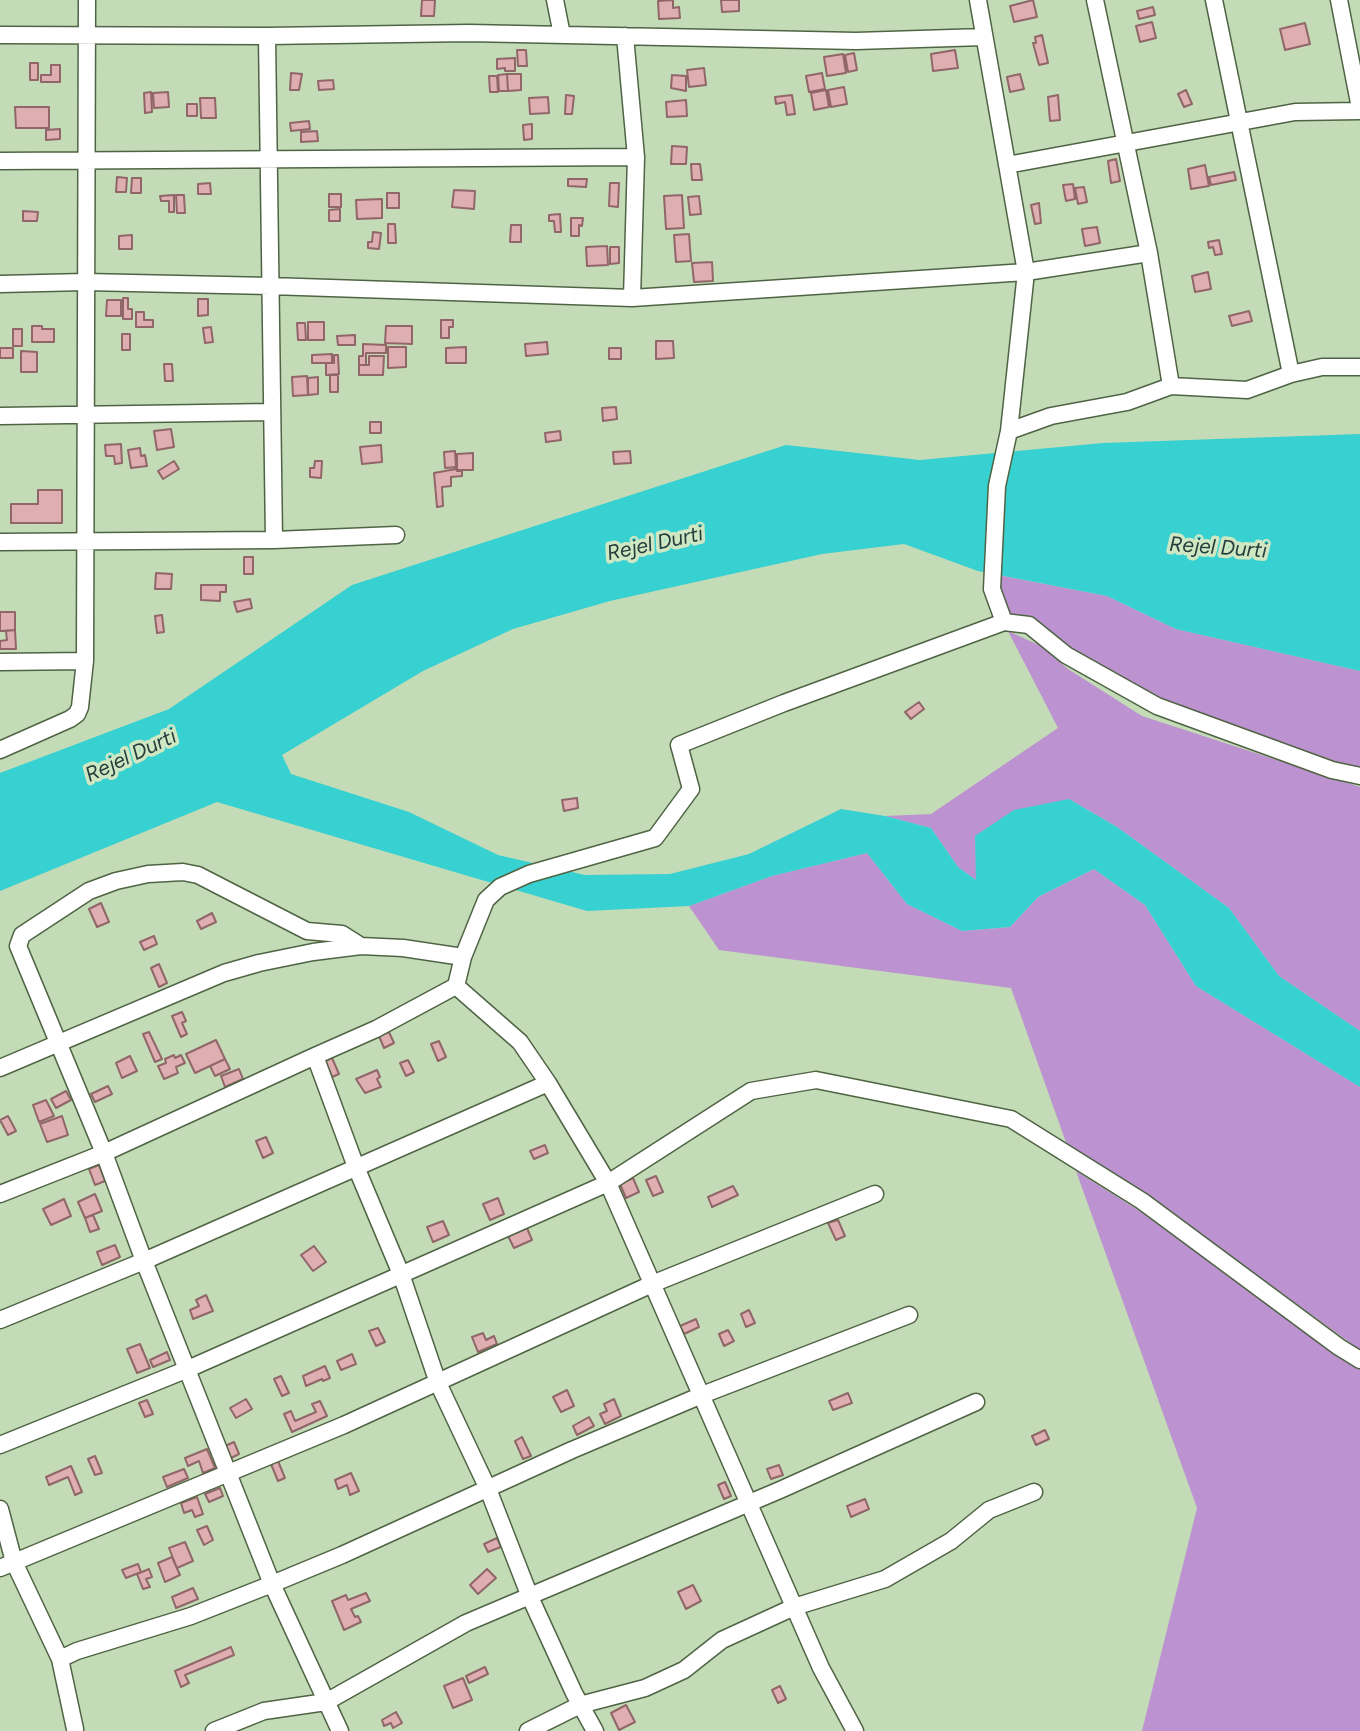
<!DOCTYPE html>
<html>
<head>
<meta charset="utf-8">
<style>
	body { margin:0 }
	canvas { display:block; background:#c3dbb6 }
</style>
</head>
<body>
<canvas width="1360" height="1731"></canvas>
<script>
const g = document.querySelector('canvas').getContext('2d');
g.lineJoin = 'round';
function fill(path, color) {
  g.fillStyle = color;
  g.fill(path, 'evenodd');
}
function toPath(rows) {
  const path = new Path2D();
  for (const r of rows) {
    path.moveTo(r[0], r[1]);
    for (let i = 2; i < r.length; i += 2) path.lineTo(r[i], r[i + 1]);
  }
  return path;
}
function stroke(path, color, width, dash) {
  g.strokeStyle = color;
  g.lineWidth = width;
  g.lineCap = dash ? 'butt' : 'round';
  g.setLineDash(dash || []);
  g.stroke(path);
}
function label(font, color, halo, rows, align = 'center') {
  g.font = font + ' Figtree,sans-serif';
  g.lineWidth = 7;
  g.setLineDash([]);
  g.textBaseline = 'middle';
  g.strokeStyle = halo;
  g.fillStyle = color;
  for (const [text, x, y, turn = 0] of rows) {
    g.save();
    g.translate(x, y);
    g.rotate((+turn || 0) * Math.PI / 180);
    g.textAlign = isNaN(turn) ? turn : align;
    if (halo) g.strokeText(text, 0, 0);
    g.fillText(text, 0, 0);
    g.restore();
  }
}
const green = toPath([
	[998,575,1107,596,1176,629,1360,671,1360,770,1335,764,1158,701,1008,617,996,589],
	[1008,631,1041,646,1068,669,1142,716,1360,787,1360,1031,1279,976,1229,908,1117,827,1069,799,976,880,958,867,931,828,885,816,931,814,1058,728],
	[867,853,907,904,962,931,1010,927,1038,897,1094,869,1145,905,1196,986,1360,1087,1360,1350,1150,1197,1068,1148,1011,988,719,950,689,906,772,876],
	[1076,1171,1138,1210,1360,1369,1360,1731,1142,1731,1197,1508]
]);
const water = toPath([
	[1360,434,1360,671,1176,629,1107,596,978,571,904,544,822,554,610,601,513,629,423,671,282,755,291,774,409,812,498,855,585,875,670,874,749,854,841,809,885,816,931,828,958,867,976,880,975,836,1014,810,1069,799,1117,827,1229,908,1279,976,1360,1031,1360,1087,1196,986,1145,905,1094,869,1038,897,1010,927,962,931,907,904,867,853,772,876,689,906,587,911,217,802,0,891,0,773,169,709,352,585,786,445,920,460,1103,443]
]);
const building = toPath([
	[422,0,435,0,434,16,421,16,422,0],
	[673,0,673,8,679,7,680,18,659,19,658,1,673,0],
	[721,0,739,0,739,11,722,12,721,0],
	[1033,0,1037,17,1014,22,1010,6,1033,0],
	[1153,7,1155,15,1139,19,1137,11,1153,7],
	[1152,22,1156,38,1140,42,1136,26,1152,22],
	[1305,23,1310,44,1285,50,1280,29,1305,23],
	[1042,35,1048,63,1039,65,1033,43,1036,43,1035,37,1042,35],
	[517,50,526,50,527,66,518,66,517,50],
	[955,50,958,68,933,71,931,54,955,50],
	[854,53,857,70,848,72,845,55,854,53],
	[843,54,846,73,827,76,824,57,843,54],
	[515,58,515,71,505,71,505,68,497,69,497,59,515,58],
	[30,63,38,63,38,80,30,80,30,63],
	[51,65,60,65,60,82,41,82,41,75,51,75,51,65],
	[704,68,706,85,689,87,687,70,704,68],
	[291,73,302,74,299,90,290,90,291,73],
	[822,73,825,89,809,92,806,76,822,73],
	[507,74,508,91,499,91,498,75,507,74],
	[507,74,521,74,521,90,508,91,507,74],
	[1020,74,1024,89,1010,92,1007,77,1020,74],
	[672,75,686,76,686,91,671,88,672,75],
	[489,76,497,76,498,92,490,92,489,76],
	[333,80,334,89,319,90,318,81,333,80],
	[844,87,847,104,831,107,828,90,844,87],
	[826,90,829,107,814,110,811,93,826,90],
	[1186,90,1192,104,1184,107,1178,94,1186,90],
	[151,92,152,112,145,113,144,93,151,92],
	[168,92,169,107,154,108,153,93,168,92],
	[566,95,574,96,572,114,565,114,566,95],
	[792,95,795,114,787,115,785,102,776,104,775,97,792,95],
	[1058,95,1060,120,1050,121,1048,97,1058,95],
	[548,97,549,113,530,114,529,98,548,97],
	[200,98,215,98,216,118,201,118,200,98],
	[686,100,687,116,667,117,666,102,686,100],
	[187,104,197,104,197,116,187,116,187,104],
	[15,107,49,107,49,128,16,128,15,107],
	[309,121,310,129,291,131,290,123,309,121],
	[532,124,532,139,524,140,523,125,532,124],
	[60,129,60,139,46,140,46,130,60,129],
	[317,131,318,141,301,142,301,132,317,131],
	[672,146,687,147,686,164,671,164,672,146],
	[1116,159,1120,181,1111,183,1108,161,1116,159],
	[691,164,700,164,702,180,692,180,691,164],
	[1205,165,1209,186,1191,189,1188,169,1205,165],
	[1234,172,1236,180,1211,185,1209,177,1234,172],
	[117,177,127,178,126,192,116,192,117,177],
	[132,178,141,178,141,193,131,193,132,178],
	[568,179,587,179,586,187,568,186,568,179],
	[210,183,211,194,198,194,198,184,210,183],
	[610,183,619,183,618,207,609,206,610,183],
	[1073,184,1075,199,1066,201,1063,185,1073,184],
	[1084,187,1087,202,1078,204,1075,188,1084,187],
	[454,190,475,191,474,209,452,207,454,190],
	[387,193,399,193,399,208,387,208,387,193],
	[329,194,341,194,341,207,329,207,329,194],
	[174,195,174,212,169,212,169,201,161,201,160,196,174,195],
	[176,195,184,195,185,213,177,213,176,195],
	[682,195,684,228,666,229,664,196,682,195],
	[699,196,701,214,690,215,688,197,699,196],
	[382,199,382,218,357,219,356,200,382,199],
	[1039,203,1041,223,1035,224,1031,205,1039,203],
	[340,209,340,221,329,221,329,210,340,209],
	[23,211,38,212,37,221,23,221,23,211],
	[560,214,561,232,555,232,554,221,549,221,549,215,560,214],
	[571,218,583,218,582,226,579,225,579,236,571,236,571,218],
	[388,224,395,224,396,243,388,243,388,224],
	[511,225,521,225,521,242,510,242,511,225],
	[1097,227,1100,243,1085,246,1082,229,1097,227],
	[373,232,381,233,379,249,368,248,368,242,372,242,373,232],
	[689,234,691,261,676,262,674,235,689,234],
	[132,235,132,249,119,249,119,236,132,235],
	[1219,240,1222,254,1215,255,1213,247,1209,248,1208,242,1219,240],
	[607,246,608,265,587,266,586,247,607,246],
	[610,247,619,247,619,263,610,264,610,247],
	[712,262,713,281,694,282,692,263,712,262],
	[1208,272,1211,289,1195,292,1192,276,1208,272],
	[123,298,128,298,128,309,132,309,132,319,123,319,123,298],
	[198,299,208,299,208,315,198,316,198,299],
	[107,300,121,300,121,316,106,316,107,300],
	[1249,311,1252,321,1232,326,1229,316,1249,311],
	[136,312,144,312,144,320,153,320,153,327,136,327,136,312],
	[441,320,453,320,453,327,449,327,449,338,441,338,441,320],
	[308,322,324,322,324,340,308,340,308,322],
	[297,323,305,323,306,340,298,340,297,323],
	[32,326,42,326,42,329,54,329,54,342,32,342,32,326],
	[386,326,412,326,412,344,385,343,386,326],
	[211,327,213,342,205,343,203,328,211,327],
	[13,329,22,329,22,346,13,346,13,329],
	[122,334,130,334,130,350,122,350,122,334],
	[355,335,355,345,338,345,337,336,355,335],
	[656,341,673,341,674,358,656,359,656,341],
	[547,342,548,354,526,356,525,344,547,342],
	[363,344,386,345,386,353,366,353,366,365,359,365,359,356,363,356,363,344],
	[388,347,406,347,406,367,388,368,388,347],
	[466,347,466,363,446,363,446,348,466,347],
	[0,348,13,348,13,358,0,358,0,348],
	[609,348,621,348,621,359,609,359,609,348],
	[21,351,37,352,37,372,21,372,21,351],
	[332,354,332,363,312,363,312,355,332,354],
	[334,355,338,355,339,374,326,375,326,363,334,363,334,355],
	[369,356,384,356,383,375,359,375,359,365,369,365,369,356],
	[164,364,172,364,173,381,165,381,164,364],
	[330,375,338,375,338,392,330,392,330,375],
	[307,376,308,395,293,396,292,377,307,376],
	[318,377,318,394,308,395,308,378,318,377],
	[616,407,617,419,603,421,602,408,616,407],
	[370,422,381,422,381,433,370,433,370,422],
	[171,429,174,447,157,450,154,431,171,429],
	[560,431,561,440,546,442,545,433,560,431],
	[121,444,122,463,115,464,114,456,106,456,105,445,121,444],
	[381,445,382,462,362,464,360,447,381,445],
	[140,448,141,456,145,455,147,466,131,468,128,450,140,448],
	[455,451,456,467,445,468,444,452,455,451],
	[630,451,631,463,614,464,613,452,630,451],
	[473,453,473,470,457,470,457,454,473,453],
	[174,461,179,469,163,479,158,471,174,461],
	[315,461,322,461,321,478,310,477,310,468,314,468,315,461],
	[456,469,457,471,462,471,462,476,451,477,451,486,442,487,443,506,437,507,434,473,456,469],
	[38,490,62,490,62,523,11,523,11,504,38,504,38,490],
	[244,557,253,557,253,574,244,574,244,557],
	[156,573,172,574,171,589,155,589,156,573],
	[201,585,226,585,226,592,220,592,220,601,201,600,201,585],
	[250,599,252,608,237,612,234,602,250,599],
	[0,612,15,612,15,630,0,631,0,612],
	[162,615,164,632,157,633,155,616,162,615],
	[15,630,16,649,0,649,0,641,7,640,6,631,15,630],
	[919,702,924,709,911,719,905,712,919,702],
	[577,798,578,808,564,811,562,800,577,798],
	[101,903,109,922,97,927,89,909,101,903],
	[212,913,216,922,201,929,197,921,212,913],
	[154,936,157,944,144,950,140,942,154,936],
	[159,964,167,983,159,987,151,968,159,964],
	[182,1012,186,1021,182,1023,187,1034,181,1037,172,1016,182,1012],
	[149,1032,162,1059,155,1062,143,1034,149,1032],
	[389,1032,394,1043,384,1048,379,1036,389,1032],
	[216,1040,225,1059,195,1073,186,1054,216,1040],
	[439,1041,446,1057,438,1061,431,1044,439,1041],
	[174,1055,175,1058,181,1055,185,1063,176,1067,178,1073,164,1079,158,1066,166,1063,165,1059,174,1055],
	[130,1056,137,1071,122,1078,116,1063,130,1056],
	[332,1058,339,1074,332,1077,325,1061,332,1058],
	[225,1059,230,1069,215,1076,210,1066,225,1059],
	[408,1060,414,1072,406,1076,400,1063,408,1060],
	[239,1069,243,1079,225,1087,221,1076,239,1069],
	[377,1070,380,1077,377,1079,381,1087,365,1093,356,1079,377,1070],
	[108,1086,112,1094,95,1102,91,1094,108,1086],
	[66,1091,71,1100,56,1108,51,1099,66,1091],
	[46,1100,54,1116,39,1122,33,1105,46,1100],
	[8,1116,16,1131,8,1135,0,1120,8,1116],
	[62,1116,68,1135,47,1142,40,1124,62,1116],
	[266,1137,273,1153,263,1158,256,1141,266,1137],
	[545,1145,548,1153,534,1159,530,1151,545,1145],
	[99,1165,105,1181,95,1185,89,1169,99,1165],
	[656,1176,663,1192,653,1196,646,1180,656,1176],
	[633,1178,639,1192,626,1198,620,1184,633,1178],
	[733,1186,738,1195,712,1207,708,1197,733,1186],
	[95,1194,102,1211,85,1218,78,1202,95,1194],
	[498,1198,504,1214,490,1220,483,1204,498,1198],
	[64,1199,71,1216,51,1225,43,1209,64,1199],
	[93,1215,99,1229,90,1232,85,1218,93,1215],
	[838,1220,845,1236,836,1240,828,1223,838,1220],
	[443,1221,449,1235,433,1242,427,1227,443,1221],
	[527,1228,532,1240,514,1248,508,1236,527,1228],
	[115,1245,120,1257,102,1265,97,1252,115,1245],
	[314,1246,326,1262,313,1271,301,1255,314,1246],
	[206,1295,213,1311,193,1319,190,1310,199,1306,196,1300,206,1295],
	[749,1310,755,1323,746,1327,741,1314,749,1310],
	[696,1319,699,1327,684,1334,680,1326,696,1319],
	[378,1328,385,1342,376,1346,369,1331,378,1328],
	[728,1330,734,1341,724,1346,719,1334,728,1330],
	[483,1333,486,1340,494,1336,497,1344,478,1352,472,1337,483,1333],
	[140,1344,150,1368,137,1373,127,1349,140,1344],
	[167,1352,170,1360,153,1367,150,1360,167,1352],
	[352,1354,356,1364,341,1370,337,1361,352,1354],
	[325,1366,330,1378,323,1381,322,1379,306,1386,303,1376,325,1366],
	[281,1376,289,1393,282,1396,274,1379,281,1376],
	[567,1390,574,1406,561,1412,553,1397,567,1390],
	[848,1393,852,1403,833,1410,829,1401,848,1393],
	[246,1399,252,1409,236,1418,230,1408,246,1399],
	[614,1399,621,1416,605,1424,600,1414,607,1411,604,1404,614,1399],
	[147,1400,153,1414,145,1417,139,1403,147,1400],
	[320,1401,327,1416,292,1432,284,1414,291,1411,295,1421,316,1412,312,1404,320,1401],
	[589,1417,594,1426,577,1435,573,1426,589,1417],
	[1045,1430,1049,1439,1036,1445,1032,1436,1045,1430],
	[522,1437,531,1456,523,1459,515,1441,522,1437],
	[234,1442,239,1454,231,1458,225,1446,234,1442],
	[207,1449,215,1468,203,1473,199,1461,188,1466,185,1458,207,1449],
	[95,1456,102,1473,95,1475,88,1459,95,1456],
	[278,1461,285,1478,278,1481,271,1464,278,1461],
	[779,1465,783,1475,771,1479,767,1469,779,1465],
	[71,1466,82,1492,75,1495,68,1477,49,1485,46,1477,71,1466],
	[184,1469,188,1478,167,1487,163,1477,184,1469],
	[351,1473,359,1491,350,1495,347,1485,338,1489,335,1480,351,1473],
	[725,1482,731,1496,724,1499,718,1485,725,1482],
	[220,1488,223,1496,209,1502,205,1494,220,1488],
	[197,1497,203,1514,195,1517,192,1510,184,1513,181,1503,197,1497],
	[865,1499,869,1509,851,1517,847,1506,865,1499],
	[207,1526,213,1540,204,1545,197,1530,207,1526],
	[497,1538,501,1547,488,1552,484,1544,497,1538],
	[185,1542,193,1561,177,1568,169,1548,185,1542],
	[172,1557,180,1575,165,1582,158,1563,172,1557],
	[138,1564,141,1572,126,1578,122,1570,138,1564],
	[149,1569,152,1577,146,1579,150,1587,143,1589,137,1574,149,1569],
	[487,1569,496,1578,478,1594,470,1585,487,1569],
	[693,1585,701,1601,686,1609,678,1592,693,1585],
	[193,1588,198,1599,176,1608,172,1597,193,1588],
	[366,1593,370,1601,351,1609,355,1617,358,1616,361,1622,344,1630,332,1601,346,1595,348,1600,366,1593],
	[231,1647,234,1655,185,1675,189,1683,181,1687,175,1671,231,1647],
	[485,1667,488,1674,469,1683,466,1676,485,1667],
	[463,1678,472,1700,453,1708,444,1686,463,1678],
	[780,1686,786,1699,778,1703,772,1690,780,1686],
	[626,1705,635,1722,619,1730,611,1713,626,1705],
	[396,1712,402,1723,393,1728,391,1723,384,1726,382,1720,396,1712]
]);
const minor = toPath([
	[555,0,562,35],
	[978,0,1026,272,1009,431,997,486,992,589,1004,622],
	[1095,0,1149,253,1171,386],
	[1214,0,1291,374],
	[1339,0,1360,108],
	[0,35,267,36,469,33,856,41,984,37],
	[267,36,274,540],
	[625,36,636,157,632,298],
	[0,161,636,157],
	[1007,165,1295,112,1360,111],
	[0,284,85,282,270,286,632,298,1026,272,1149,253],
	[0,416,272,412],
	[1009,431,1051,416,1127,402,1171,386,1247,390,1291,374,1322,367,1360,367],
	[0,542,274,540,396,535],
	[0,662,85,661],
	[0,750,70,719,77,714,80,707,85,661,87,0],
	[456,986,520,1042,548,1083,608,1183,821,1668,855,1731],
	[0,1068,224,973,259,963,313,952,361,946,403,948,463,957],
	[0,1194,104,1153,315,1056],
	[0,1320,144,1261,548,1083],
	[0,1445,188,1369,608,1183,751,1091,816,1080,1011,1119,1142,1201,1339,1347,1360,1360],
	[0,1509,14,1562,60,1659,75,1729],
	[0,1568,344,1425,652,1284,875,1194],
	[60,1659,77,1651,191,1616,272,1584,342,1555,572,1450,702,1395,909,1315],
	[214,1731,264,1711,326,1702,466,1623,780,1490,976,1402],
	[340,1731,272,1584,144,1261,104,1153,18,946,22,935,89,891,116,881,148,874,183,872,198,875,307,931,342,934,361,946],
	[528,1731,580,1705,645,1688,684,1670,722,1640,794,1607,885,1579,951,1541,989,1510,1034,1492],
	[595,1731,574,1693,530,1597,488,1489,438,1383,401,1274,356,1167,315,1056,376,1029,456,986,463,957,486,900,500,887,529,874,655,838,691,789,679,745,784,703,1004,622,1029,625,1066,655,1157,706,1332,770,1360,776]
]);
const waterNames = [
	["Rejel Durti",655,544,-12],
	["Rejel Durti",1218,548,4],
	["Rejel Durti",131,756,-25]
];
fill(green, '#bc92d0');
fill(water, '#37d1d1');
fill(building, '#deaeb1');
stroke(building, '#916668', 2);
stroke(minor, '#4f6444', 19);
stroke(minor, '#fff', 16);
label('italic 21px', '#243d3d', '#cfe8c3', waterNames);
</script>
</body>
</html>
